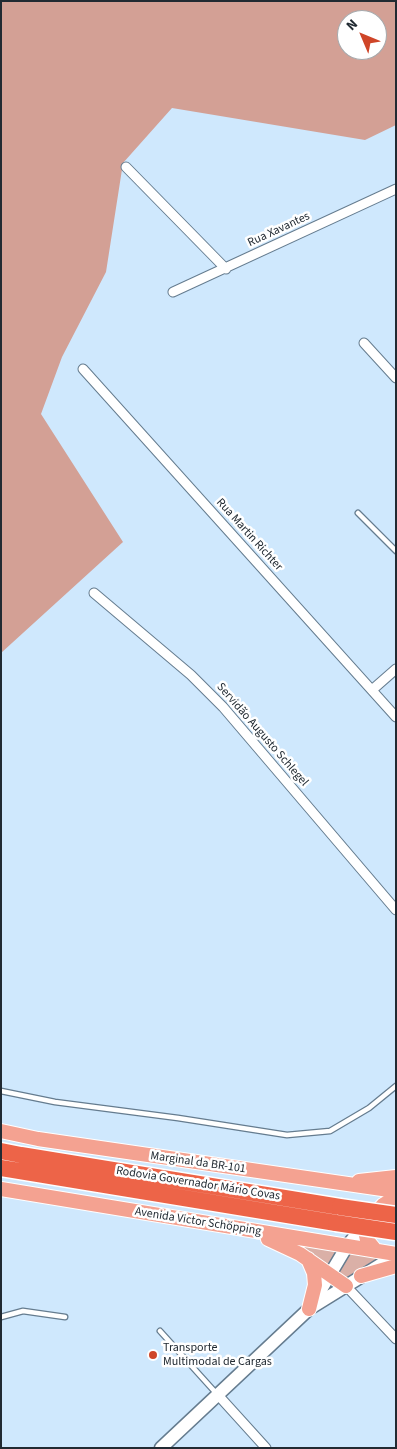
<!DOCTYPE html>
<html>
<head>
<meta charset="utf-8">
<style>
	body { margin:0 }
	#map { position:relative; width:397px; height:1449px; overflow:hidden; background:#cfe8fd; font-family:"Source Sans 3",sans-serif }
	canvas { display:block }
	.frame { position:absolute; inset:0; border:2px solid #212a32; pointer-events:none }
	.north { position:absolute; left:337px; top:10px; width:50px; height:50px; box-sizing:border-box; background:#fff; border:1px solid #a6aaad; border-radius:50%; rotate:315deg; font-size:14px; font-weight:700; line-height:20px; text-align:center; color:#212a32 }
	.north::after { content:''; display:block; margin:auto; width:18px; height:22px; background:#cf4528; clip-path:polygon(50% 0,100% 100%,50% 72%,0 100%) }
</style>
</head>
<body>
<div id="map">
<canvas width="397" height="1449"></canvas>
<div class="frame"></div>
<div class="north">N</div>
</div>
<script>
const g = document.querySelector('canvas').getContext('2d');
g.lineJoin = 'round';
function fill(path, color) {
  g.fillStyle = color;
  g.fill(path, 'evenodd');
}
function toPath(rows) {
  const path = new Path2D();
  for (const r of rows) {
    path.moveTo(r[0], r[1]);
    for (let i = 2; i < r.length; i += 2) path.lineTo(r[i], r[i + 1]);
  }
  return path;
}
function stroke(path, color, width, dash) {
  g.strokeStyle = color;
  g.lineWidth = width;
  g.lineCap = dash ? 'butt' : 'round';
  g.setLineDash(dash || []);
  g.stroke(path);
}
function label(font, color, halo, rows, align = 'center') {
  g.font = font + ' "Source Sans 3",sans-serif';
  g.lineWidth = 5;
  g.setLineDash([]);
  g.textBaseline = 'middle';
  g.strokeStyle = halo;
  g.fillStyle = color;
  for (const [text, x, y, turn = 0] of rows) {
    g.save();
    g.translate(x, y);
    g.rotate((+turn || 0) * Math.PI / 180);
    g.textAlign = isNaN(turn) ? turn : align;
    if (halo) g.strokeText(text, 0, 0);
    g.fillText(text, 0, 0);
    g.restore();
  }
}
const green = toPath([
	[290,1242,343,1251,329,1270],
	[351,1252,385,1257,349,1281,339,1273,339,1271]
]);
const forest = toPath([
	[1,1,396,1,396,125,365,140,172,108,123,163,106,272,62,357,41,414,123,542,1,653],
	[347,20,377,20,377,50,347,50]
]);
const service = toPath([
	[358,513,396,551],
	[1,1091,55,1102,178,1118,287,1135,330,1131,369,1108,396,1086],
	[1,1317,23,1311,65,1317],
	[160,1331,216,1393]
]);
const minor = toPath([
	[126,167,226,269],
	[173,292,396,189],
	[364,343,396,378],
	[83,369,396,717],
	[94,593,191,675,223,707,396,910],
	[372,690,396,669],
	[346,1286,396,1339],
	[218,1395,266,1448]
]);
const secondary = toPath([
	[313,1303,347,1246,367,1222],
	[161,1448,309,1309,396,1255]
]);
const primary = toPath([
	[1,1131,38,1139,396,1191],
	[359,1181,396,1177],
	[1,1189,396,1254],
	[268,1239,300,1254,346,1286],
	[379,1251,376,1251,367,1240,365,1231,367,1222,383,1205,396,1197],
	[308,1259,314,1273,315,1285,309,1309],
	[361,1276,396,1266]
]);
const motorway = toPath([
	[1,1151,21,1155,340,1207],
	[1,1168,336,1223]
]);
const motorwayBridge = toPath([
	[340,1207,396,1215],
	[336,1223,396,1232]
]);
const markers = [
	[153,1355,5,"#cf4528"]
];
const streetNames = [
	["Rua Xavantes",279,230,-25],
	["Rua Martin Richter",249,535,48],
	["Servidão Augusto Schlegel",262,735,49],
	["Marginal da BR-101",198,1163,8],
	["Rodovia Governador Mário Covas",198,1184,9],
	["Avenida Victor Schöpping",198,1222,9]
];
const poiNames = [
	["Transporte",163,1348],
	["Multimodal de Cargas",163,1362]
];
fill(green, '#dab0a7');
fill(forest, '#d3a095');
stroke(service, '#657c8f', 7);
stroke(minor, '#657c8f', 11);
stroke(secondary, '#657c8f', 15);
stroke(primary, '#fff', 16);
stroke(motorway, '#fff', 19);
stroke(service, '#fff', 4.5);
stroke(minor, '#fff', 9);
stroke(secondary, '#fff', 12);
stroke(primary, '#f4a291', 14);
stroke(motorway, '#ed6448', 16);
stroke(motorwayBridge, '#fff', 19, []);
stroke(motorwayBridge, '#ed6448', 16);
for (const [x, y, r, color] of markers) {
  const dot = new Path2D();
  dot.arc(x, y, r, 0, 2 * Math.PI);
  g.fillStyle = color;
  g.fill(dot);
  stroke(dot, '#fff', 2);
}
label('12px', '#212a32', '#fff', streetNames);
label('12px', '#212a32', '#fff', poiNames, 'left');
</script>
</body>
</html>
